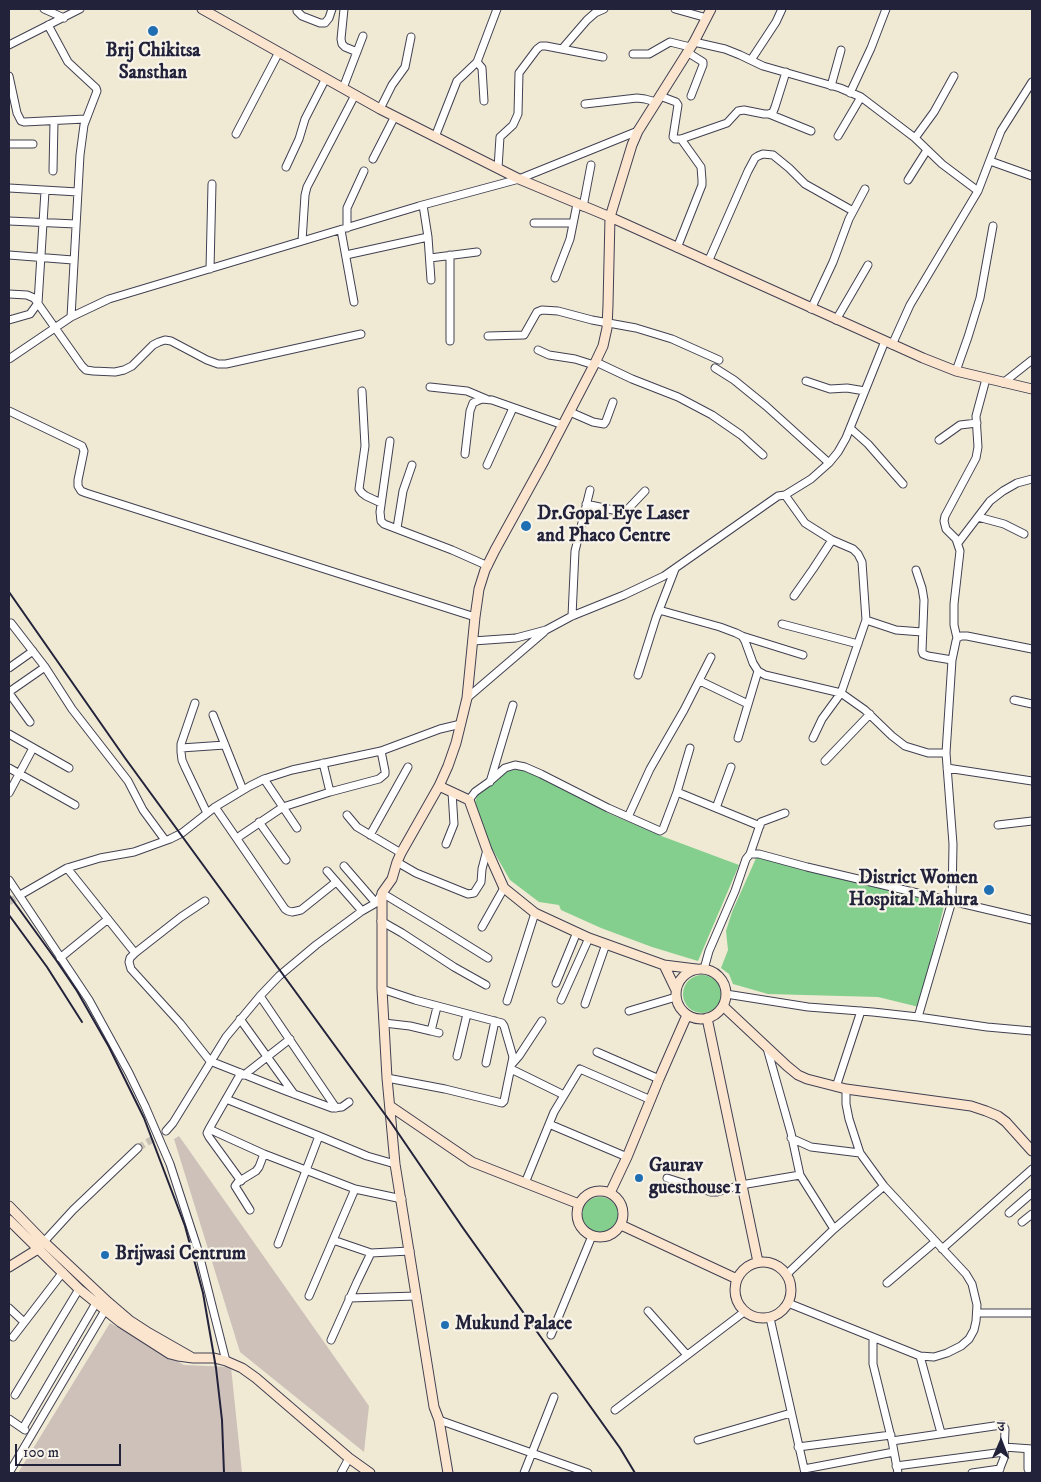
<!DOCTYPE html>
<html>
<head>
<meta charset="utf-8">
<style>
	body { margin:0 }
	#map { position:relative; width:1041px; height:1482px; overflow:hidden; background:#f0ead4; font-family:"IM FELL DW Pica","Noto Serif Devanagari",serif }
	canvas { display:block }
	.frame { position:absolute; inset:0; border:10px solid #22223b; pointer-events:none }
	.north { position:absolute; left:976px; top:1417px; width:50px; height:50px; -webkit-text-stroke:4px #f7f3e8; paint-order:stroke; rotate:1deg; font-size:14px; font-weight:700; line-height:20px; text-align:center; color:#22223b }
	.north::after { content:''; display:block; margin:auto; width:18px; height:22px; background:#22223b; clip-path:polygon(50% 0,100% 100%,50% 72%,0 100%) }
	.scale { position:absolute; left:15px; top:1444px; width:106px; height:22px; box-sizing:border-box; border:2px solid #22223b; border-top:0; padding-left:6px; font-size:15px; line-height:18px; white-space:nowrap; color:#22223b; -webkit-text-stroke:4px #f7f3e8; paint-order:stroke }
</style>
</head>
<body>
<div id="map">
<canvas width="1041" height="1482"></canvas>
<div class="frame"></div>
<div class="north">उ</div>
<div class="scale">100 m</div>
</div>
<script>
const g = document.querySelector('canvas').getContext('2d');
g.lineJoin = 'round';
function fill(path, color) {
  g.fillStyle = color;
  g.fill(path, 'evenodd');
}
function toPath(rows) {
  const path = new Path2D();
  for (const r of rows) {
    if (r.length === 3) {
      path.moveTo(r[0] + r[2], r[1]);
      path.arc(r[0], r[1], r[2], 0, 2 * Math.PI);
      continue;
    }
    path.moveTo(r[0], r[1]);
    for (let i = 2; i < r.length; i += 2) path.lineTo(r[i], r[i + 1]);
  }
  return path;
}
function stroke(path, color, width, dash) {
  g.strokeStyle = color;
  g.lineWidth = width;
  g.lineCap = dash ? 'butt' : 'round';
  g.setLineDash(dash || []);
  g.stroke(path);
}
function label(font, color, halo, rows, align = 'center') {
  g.font = font + ' "IM FELL DW Pica",serif';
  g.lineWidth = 4.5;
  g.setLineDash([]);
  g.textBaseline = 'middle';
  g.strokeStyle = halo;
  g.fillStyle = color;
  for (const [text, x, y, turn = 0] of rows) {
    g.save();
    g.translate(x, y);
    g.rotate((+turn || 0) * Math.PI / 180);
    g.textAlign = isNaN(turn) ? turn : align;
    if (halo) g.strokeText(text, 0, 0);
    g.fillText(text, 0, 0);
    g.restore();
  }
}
const industrial = toPath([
	[179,1136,369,1406,364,1452,240,1352,174,1139],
	[110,1323,184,1365,231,1367,242,1473,18,1473]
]);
const green = toPath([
	[521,769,590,802,610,814,664,837,739,865,698,961,652,947,601,928,561,910,559,905,539,902,510,880,490,845,475,802,478,794,508,771],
	[757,856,945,902,919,1007,878,997,768,994,733,984,729,974,721,968,728,950,726,931,732,912],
	[702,994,19],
	[600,1215,18]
]);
const streetTunnel = toPath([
	[9,902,22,894],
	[138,1148,166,1131]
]);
const street = toPath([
	[44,9,64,18],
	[297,9,297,11,302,16,320,23,325,23,329,18,332,9],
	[344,9,341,39,342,44,345,47,357,52],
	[675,9,707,18],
	[48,25,68,62,96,88,97,91,84,125,80,155,71,317],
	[694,42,725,49,740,55,763,66,840,88,861,97,915,138,942,164,978,191],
	[9,45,80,9],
	[562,49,587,20,595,13,604,9],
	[687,52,703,62,703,65,691,96],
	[633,54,649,54,670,42,690,47],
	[751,60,776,22,782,9],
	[477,62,482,68,484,101],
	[9,76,17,113,21,121,24,122,85,119],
	[831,86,841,50],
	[343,88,363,36],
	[850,93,871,48,886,9],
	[660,96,676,102,678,105,673,137,675,139,681,139,727,123,738,111,744,110,764,114,769,114,773,112,775,107,786,72],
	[585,104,637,98,645,99,656,102],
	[380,109,392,85,405,67,411,37],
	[769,114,811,131],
	[236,134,279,52],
	[838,136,861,97],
	[435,137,457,81,477,62,497,9],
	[915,138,934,112,954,76],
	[9,144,33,144],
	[373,159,395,116],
	[990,161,1032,176],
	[286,167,299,139,305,119,326,78],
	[498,168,500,137,513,125,518,114,519,73,537,49,541,46,546,46,603,57],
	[53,171,54,121],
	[908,180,927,150],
	[9,188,78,192],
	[423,205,428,237,431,280],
	[583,207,591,165],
	[9,221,76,224],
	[534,223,573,223],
	[347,228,347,208,364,171],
	[341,230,354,302],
	[302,241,305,195,307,187,355,95],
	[677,248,702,185,702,180,701,167,681,139],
	[9,255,73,260],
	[346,255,428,237],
	[450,255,450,341],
	[430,258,477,252],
	[708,262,748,171,755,158,758,156,763,154,773,155,789,168,805,184,853,211],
	[210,269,212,184],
	[555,278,570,239,577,204],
	[9,294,27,295,34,298,82,366,86,370,93,371,115,372,124,370,132,366,153,345,159,342,165,340,171,341,207,360,218,364,226,364,361,334],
	[811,309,833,262,849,219,865,189],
	[9,320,30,314,38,303,45,191],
	[836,320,868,265],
	[488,336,524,335,537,312,542,310,558,311,592,320,636,328,672,339,719,360],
	[892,345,910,305,978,191,1001,131,1032,82],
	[538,350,549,355,575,359,594,365],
	[9,359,71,317,109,299,419,206,519,179,638,131],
	[596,362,632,379,678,397,712,415,741,435,763,455],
	[715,368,734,380,766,406,829,463],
	[956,371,968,337,980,298,993,226],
	[806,381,830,389,847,388,865,391],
	[1003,383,1032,360],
	[430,387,467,391,486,399],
	[362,391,365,446,359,489,362,493,366,496,381,503],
	[9,411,82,446,84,451,78,480,78,486,81,491,86,493,475,617],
	[570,412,593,422,604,424,606,421,613,402],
	[850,428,868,444,903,484],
	[939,440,960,425,977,423],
	[390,441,380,512,381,521,384,524,452,550,488,566],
	[465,454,470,411,473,403,477,401,482,399,492,400,563,425],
	[487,465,513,408],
	[785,495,805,523,832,540,853,549,858,554,862,562,866,620,841,693,822,719,813,738],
	[586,504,622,512,627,510,645,491],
	[978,517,1004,524,1024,534],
	[397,528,403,491,412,465],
	[958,543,990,501,1003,491,1017,483,1032,479],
	[916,570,922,588,924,600,922,651,923,654,928,656,952,660],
	[794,596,813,569,832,540],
	[659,610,720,627,736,633,742,636,745,641,753,663,758,671,765,675,841,693,865,710,892,736,905,746,928,753,946,753],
	[572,616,575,551,590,490],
	[866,620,896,630,922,632],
	[11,623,45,667,72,709,128,781,143,810,165,840],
	[782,624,858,644],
	[742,636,803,655],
	[957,638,954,625,954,604,960,551,956,539,946,529,944,521,945,516,976,458,978,447,976,416,986,379],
	[473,641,516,638,546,630,572,616,624,595,664,576,778,496,785,495,811,479,829,463,838,452,846,438,885,341],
	[9,668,33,651],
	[638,675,656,618,675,569],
	[700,681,748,704],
	[9,692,45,667],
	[9,693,30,722],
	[467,698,544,632],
	[1014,700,1032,704],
	[195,703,181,744,181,752,182,760,185,767,207,813],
	[213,715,243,790],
	[9,734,69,768],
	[738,738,758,671],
	[181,748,225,745],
	[825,761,870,714],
	[323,763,330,792],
	[9,768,75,805],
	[947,768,1032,781],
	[264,779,297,828],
	[490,782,513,705],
	[677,792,760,826],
	[9,793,33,748],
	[469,800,475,792,489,782,505,768,515,765,525,767,541,774,608,808,660,831,663,829,677,792,690,748],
	[215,807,285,909,288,911,292,912,301,910,336,882],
	[716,808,731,767],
	[347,815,357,827,401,853],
	[628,817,650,769,684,710,711,657],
	[259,822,286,860],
	[998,825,1032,821],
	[370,835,408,767],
	[237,838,283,807,330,792,379,779,385,774,385,771,381,751],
	[446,844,454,824,452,792],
	[750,854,761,822,785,813],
	[397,862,416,873,468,894,474,893,481,882,482,869,487,850],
	[344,866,376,903],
	[67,868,135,953],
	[327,871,362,911],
	[9,880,89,1000,129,1073,145,1106,170,1164,198,1250,226,1361],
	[22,894,67,868,100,858,134,852,170,839,182,833,215,807,250,786,264,779,292,770,381,751,440,729,461,724],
	[205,901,181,917,135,953,130,958,129,962,131,969,180,1023,210,1061,286,1091,332,1108,342,1107,349,1102],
	[381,921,402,933,454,967,486,985],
	[482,927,504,888],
	[60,958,108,919],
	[704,969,709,951,735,891,746,859,750,854,759,854,807,867,1032,920],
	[556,983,577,932],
	[382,989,415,1000,502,1023,504,1026,513,1057,504,1101,502,1103,445,1089,387,1078],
	[726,994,808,1007,873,1012,918,1017,952,901,953,844,946,753,952,660,956,641,957,638,961,636,967,636,1032,649],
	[260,996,336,1108],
	[561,1000,589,938],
	[507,1001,535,913],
	[585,1004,606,944],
	[437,1007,431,1031,439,1033],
	[629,1011,676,997],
	[918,1017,987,1027,1032,1031],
	[240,1019,294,1094],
	[384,1023,410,1026,431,1031],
	[767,1048,791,1133,800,1175,834,1229],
	[597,1052,659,1079],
	[457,1056,467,1014],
	[486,1063,495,1021],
	[512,1064,519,1056,542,1021],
	[511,1069,564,1095],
	[244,1075,290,1039],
	[836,1087,861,1011],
	[226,1099,319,1136,367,1156,395,1164],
	[549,1124,627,1157],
	[209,1129,264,1154,355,1189,402,1199],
	[166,1131,173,1123,226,1037,260,996,279,976,316,945,362,911,376,903,382,893,435,925,488,958],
	[791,1138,811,1147,860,1153],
	[667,1178,711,1192,717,1192,741,1185,800,1175],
	[241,1181,209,1137,207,1133,209,1129,241,1073],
	[525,1183,554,1112,580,1069,651,1100],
	[250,1210,235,1186,238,1182,256,1171,259,1167,264,1154],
	[1009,1213,1032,1193],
	[1022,1222,1032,1214],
	[333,1240,371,1253,410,1251],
	[278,1244,319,1136],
	[41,1245,73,1210,138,1148],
	[942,1249,1032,1169],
	[786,1275,834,1229,884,1186],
	[887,1283,935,1242],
	[309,1296,355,1189],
	[349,1298,417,1296],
	[788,1303,920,1356,934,1357,947,1353,961,1346,969,1339,974,1330,976,1321,977,1305,972,1284,966,1274,884,1186,860,1153,849,1119,846,1104,846,1089],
	[9,1308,24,1322],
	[648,1311,687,1355],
	[977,1313,1032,1313],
	[770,1318,805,1473],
	[551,1335,592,1236],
	[13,1337,63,1272],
	[873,1337,873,1364,892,1441,898,1473],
	[331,1340,357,1282,371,1253],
	[920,1356,941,1433],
	[15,1395,79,1289],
	[615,1410,744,1312],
	[9,1419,25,1430],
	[439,1420,588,1473],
	[23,1428,96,1303],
	[698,1440,791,1413],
	[892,1441,1001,1425,1003,1425,1005,1429,1004,1458,998,1473],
	[798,1447,891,1435],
	[1004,1447,1032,1449],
	[896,1466,1004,1452],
	[804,1469,894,1452],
	[1028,1469,1028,1449],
	[9,1473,107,1307],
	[341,1473,349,1458],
	[524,1473,554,1397],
	[972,1473,1000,1469]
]);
const secondary = toPath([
	[202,9,380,109,519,179,610,217,923,358,956,371,1032,389],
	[439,786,469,800,487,850,504,888,535,913,589,938,664,965,696,969],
	[664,965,676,990],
	[701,994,25],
	[723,1006,787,1066,798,1075,807,1079,846,1089,971,1106,986,1111,998,1116,1006,1122,1032,1151],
	[707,1018,758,1262],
	[390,1106,472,1162,579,1204],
	[600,1214,23],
	[610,1193,627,1157,659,1079,687,1015],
	[9,1206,42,1240,108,1302,129,1320,149,1333,191,1357],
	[9,1220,79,1289,120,1322,170,1354,178,1356,193,1358,214,1358,226,1361,242,1368,256,1378,349,1458,370,1473],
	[621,1225,737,1279],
	[763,1290,28],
	[9,1267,38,1249],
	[448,1473,439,1420,434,1407,395,1164,387,1078,382,989,382,893,392,879,397,862,401,853,439,786,448,766,456,743,467,698,475,617,479,589,485,570,495,550,544,461,594,365,603,346,607,328,608,305,610,217,632,145,638,131,694,42,711,9]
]);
const rail = toPath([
	[9,592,125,758,392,1124,463,1228,620,1448,635,1473],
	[9,895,56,960,77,991,109,1047,144,1118,185,1226,203,1293,216,1368,222,1420,224,1473],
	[9,915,47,967,82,1022]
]);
const markers = [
	[153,31,6,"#1f6fb2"],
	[526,526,6,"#1f6fb2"],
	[989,890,6,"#1f6fb2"],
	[639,1178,5,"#1f6fb2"],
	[105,1255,5,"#1f6fb2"],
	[445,1325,5,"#1f6fb2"]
];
const poiNames = [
	["Brij Chikitsa",153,52,"center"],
	["Sansthan",153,74,"center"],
	["Dr.Gopal Eye Laser",537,515],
	["and Phaco Centre",537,537],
	["District Women",978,879,"right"],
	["Hospital Mahura",978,901,"right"],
	["Gaurav",649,1167],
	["guesthouse 1",649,1189],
	["Brijwasi Centrum",115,1255],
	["Mukund Palace",455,1325]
];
fill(industrial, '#cec1b9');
fill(green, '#84cf8d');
stroke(streetTunnel, '#c7c2b5', 7, [7, 3.5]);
stroke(street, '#414052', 9);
stroke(secondary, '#414052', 11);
stroke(street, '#fff', 7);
stroke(secondary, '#fbe5cf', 9);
stroke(rail, '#22223b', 2);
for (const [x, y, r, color] of markers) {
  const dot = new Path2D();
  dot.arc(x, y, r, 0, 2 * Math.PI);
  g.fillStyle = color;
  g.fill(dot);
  stroke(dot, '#f7f3e8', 2);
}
label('bold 19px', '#22223b', '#f7f3e8', poiNames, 'left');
</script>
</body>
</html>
